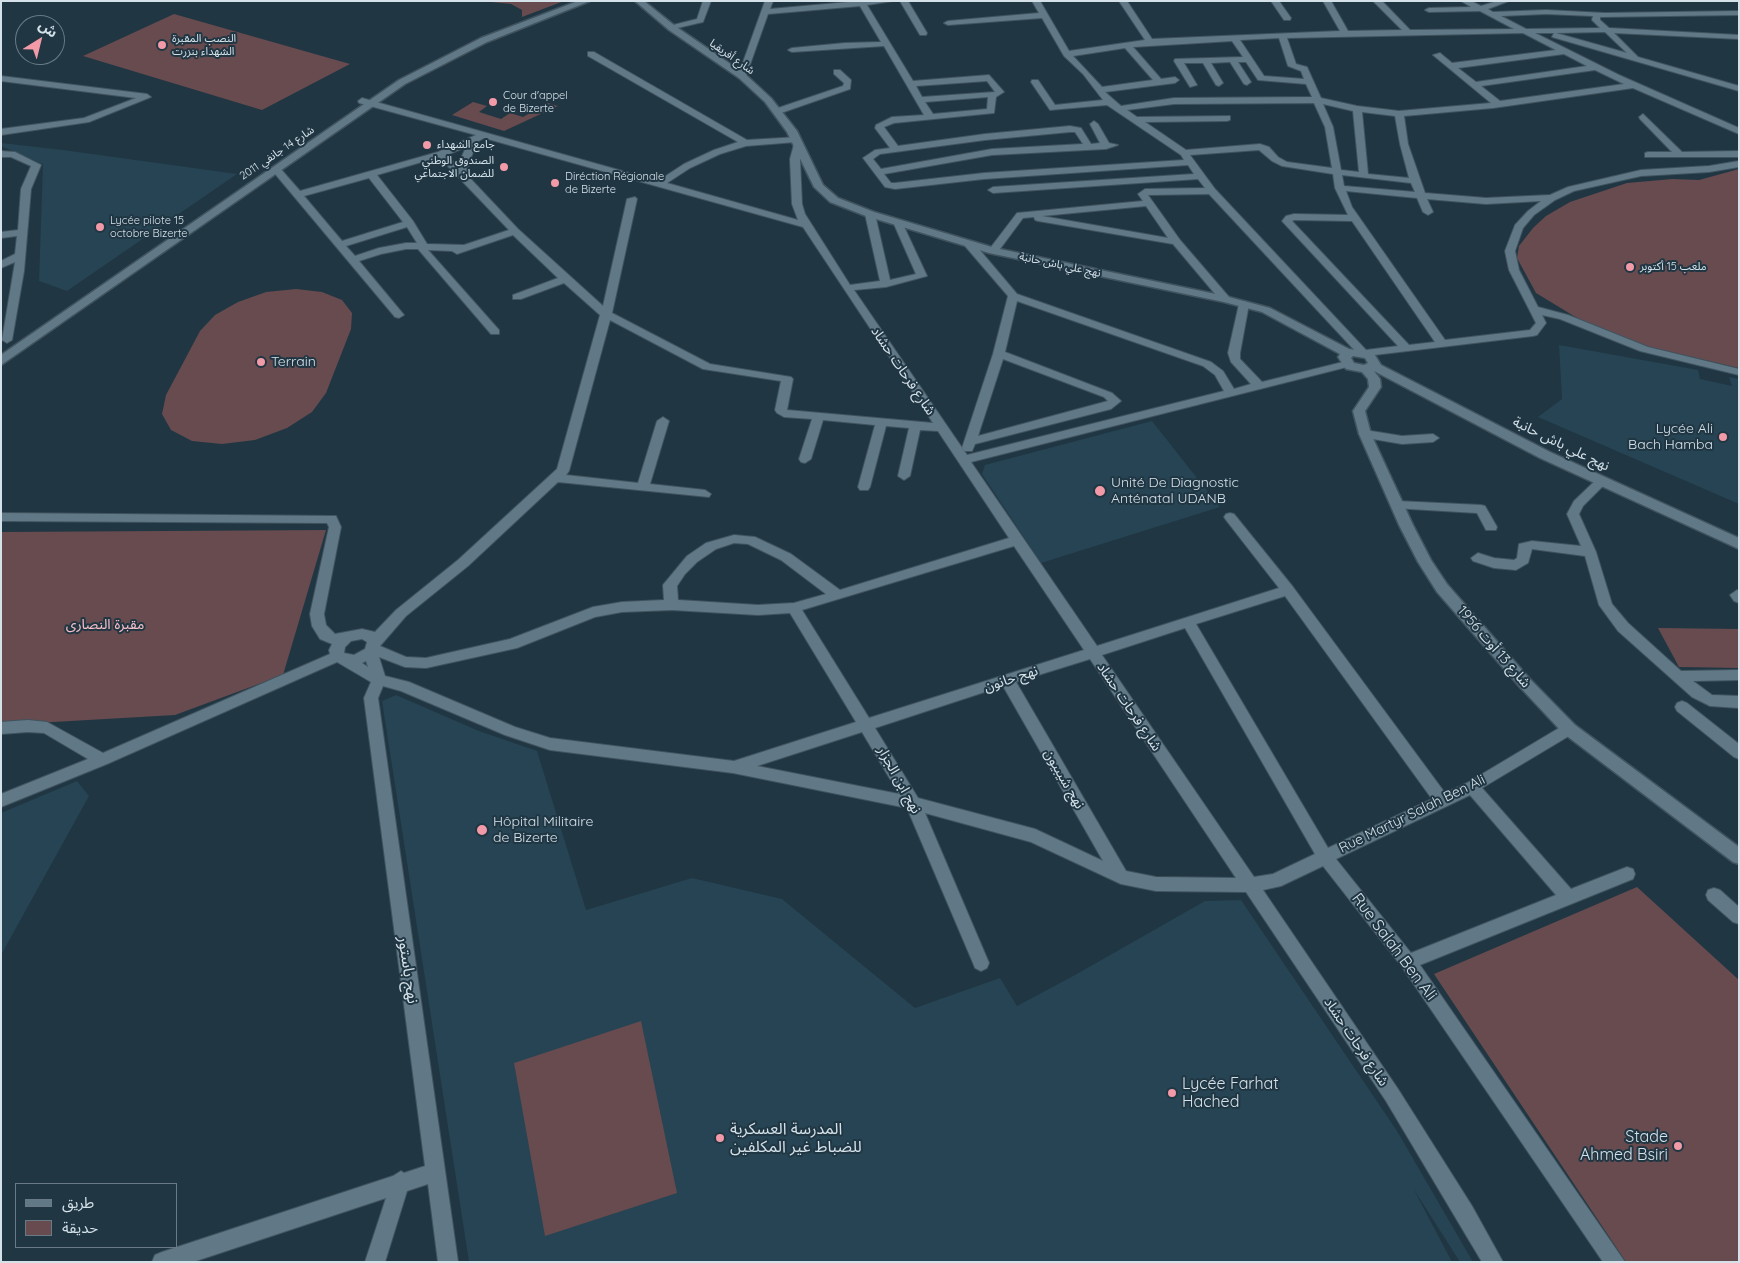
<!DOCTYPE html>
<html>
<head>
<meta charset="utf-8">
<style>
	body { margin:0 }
	#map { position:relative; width:1740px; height:1263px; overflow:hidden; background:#203643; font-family:Quicksand,"Noto Sans Arabic",sans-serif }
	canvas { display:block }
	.frame { position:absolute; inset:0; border:2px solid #d4e1e9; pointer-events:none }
	.legend { position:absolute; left:15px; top:1183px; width:162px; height:65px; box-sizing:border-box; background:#203643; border:1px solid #687a85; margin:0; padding:6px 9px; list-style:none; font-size:15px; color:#d4e1e9 }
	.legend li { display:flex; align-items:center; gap:10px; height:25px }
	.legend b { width:25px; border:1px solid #687a85 }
	.north { position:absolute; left:15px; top:15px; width:50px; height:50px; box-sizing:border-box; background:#203643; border:1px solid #687a85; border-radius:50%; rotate:36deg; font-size:14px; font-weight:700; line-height:20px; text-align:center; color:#d4e1e9 }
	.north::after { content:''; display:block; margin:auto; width:18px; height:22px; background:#f39aa8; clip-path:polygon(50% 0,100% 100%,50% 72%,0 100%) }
</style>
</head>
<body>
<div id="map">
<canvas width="1740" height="1263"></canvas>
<div class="frame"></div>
<ul class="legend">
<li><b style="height:6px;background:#617987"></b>طريق</li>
<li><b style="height:14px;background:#674b4f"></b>حديقة</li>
</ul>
<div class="north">ش</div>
</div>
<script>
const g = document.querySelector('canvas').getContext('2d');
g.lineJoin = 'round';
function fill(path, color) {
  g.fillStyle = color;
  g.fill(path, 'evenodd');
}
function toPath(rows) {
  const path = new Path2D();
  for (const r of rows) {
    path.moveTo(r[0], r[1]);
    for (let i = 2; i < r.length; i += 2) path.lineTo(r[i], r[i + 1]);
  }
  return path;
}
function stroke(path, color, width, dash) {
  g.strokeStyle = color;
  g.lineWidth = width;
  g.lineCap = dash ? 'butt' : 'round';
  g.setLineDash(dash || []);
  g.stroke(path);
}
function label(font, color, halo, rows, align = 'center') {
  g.font = font + ' Quicksand,"Noto Sans Arabic",sans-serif';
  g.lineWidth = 4;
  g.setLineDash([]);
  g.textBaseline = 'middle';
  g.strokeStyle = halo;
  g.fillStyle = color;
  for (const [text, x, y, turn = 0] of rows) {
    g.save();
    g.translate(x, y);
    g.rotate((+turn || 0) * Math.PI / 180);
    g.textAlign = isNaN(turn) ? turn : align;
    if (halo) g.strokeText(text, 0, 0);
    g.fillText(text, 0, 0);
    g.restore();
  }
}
const built = toPath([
	[1,143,63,150,237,174,67,291,39,281,43,164,1,146],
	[1559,345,1698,370,1700,379,1732,386,1729,377,1739,379,1739,504,1538,417,1562,399],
	[1152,421,1220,507,1041,563,982,474,985,465],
	[396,695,479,731,537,751,586,910,692,878,782,899,915,1008,1000,978,1017,1006,1075,975,1205,901,1241,900,1397,1131,1473,1262,1460,1262,1413,1188,1452,1262,469,1262,382,701],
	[77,781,89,796,1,955,1,813]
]);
const green = toPath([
	[481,1,564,1,522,17,522,10,511,4],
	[174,14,350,64,262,110,83,56],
	[473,102,487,106,479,112,501,119,510,113,523,117,548,103,558,106,504,131,452,115],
	[1739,169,1739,368,1649,347,1587,324,1536,293,1517,258,1519,246,1533,228,1546,216,1570,202,1627,183,1672,179,1699,180],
	[296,289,322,292,342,300,352,313,351,329,326,393,312,412,287,428,255,440,222,444,192,441,171,430,162,414,166,395,200,331,215,315,238,302,266,292],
	[326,530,283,675,175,715,1,725,1,532],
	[1658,628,1739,629,1739,668,1679,667],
	[1637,887,1739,980,1739,1262,1626,1262,1434,974],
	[641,1021,677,1193,545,1236,514,1063]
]);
const street = toPath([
	[703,1,711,1,703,22,669,30,669,26,697,19,703,1],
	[765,1,773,1,770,9,860,1,893,1,867,5,913,81,989,75,1004,92,996,97,994,113,894,123,884,127,898,146,985,134,1070,126,1081,128,1091,144,1100,143,1090,124,1094,121,1098,124,1109,143,1118,145,1106,149,992,155,884,174,891,183,895,183,984,173,1184,160,1181,155,1107,105,1050,110,1031,82,1032,80,1038,80,1055,105,1103,100,1083,74,1064,56,1042,18,948,25,944,23,948,21,1039,13,1032,1,1040,1,1069,51,1145,40,1119,1,1127,1,1152,39,1340,31,1323,1,1331,1,1348,31,1402,30,1373,1,1382,1,1410,30,1514,29,1480,11,1429,12,1425,10,1429,8,1471,7,1461,1,1471,1,1481,6,1497,1,1509,1,1488,9,1493,12,1546,10,1605,13,1739,11,1739,15,1600,17,1600,20,1609,28,1739,35,1739,39,1614,33,1638,57,1739,86,1739,91,1552,37,1554,33,1535,33,1619,75,1739,128,1739,134,1633,88,1493,108,1404,116,1408,144,1425,193,1486,198,1550,195,1568,187,1641,170,1709,166,1739,161,1739,167,1709,172,1641,176,1574,191,1555,200,1534,215,1523,228,1515,251,1519,270,1538,307,1568,315,1648,347,1739,369,1739,375,1640,351,1560,319,1542,315,1546,323,1537,335,1533,336,1366,356,1358,354,1209,194,1148,195,1180,240,1229,297,1229,301,1221,301,1173,244,1038,221,1035,220,1034,217,1023,218,997,253,989,253,988,251,1017,213,1143,201,1138,194,1145,189,1205,188,1198,179,993,193,988,190,993,187,1194,174,1188,165,984,179,895,189,885,187,863,158,875,150,890,148,875,128,876,125,892,117,924,115,884,46,792,52,788,50,792,48,845,43,881,42,860,6,768,14,746,76,739,78,738,76,765,1],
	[1546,14,1593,16,1592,20,1600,28,1526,29,1501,16,1546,14],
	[1605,32,1627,53,1556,33,1605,32],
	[1523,33,1556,50,1452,63,1440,53,1433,55,1491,103,1399,111,1357,106,1321,98,1307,67,1296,64,1287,38,1523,33],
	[1279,38,1288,66,1301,71,1304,79,1264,76,1240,40,1279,38],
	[1232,41,1243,57,1175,59,1174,61,1190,87,1197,85,1184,63,1203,63,1216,85,1219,86,1223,83,1211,63,1230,62,1244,84,1247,85,1251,82,1238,62,1246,62,1258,80,1306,84,1312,97,1174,98,1121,106,1105,92,1175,83,1179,80,1175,77,1161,79,1133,47,1232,41],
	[1125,48,1153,80,1102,87,1073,56,1125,48],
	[1564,54,1587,66,1476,82,1458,68,1564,54],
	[1595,70,1624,84,1500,101,1481,86,1595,70],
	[987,81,995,92,922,97,916,86,987,81],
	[988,97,987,109,933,114,925,102,988,97],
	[1314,103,1325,127,1332,168,1287,162,1278,157,1269,147,1260,144,1186,150,1145,122,1227,121,1230,120,1230,116,1137,117,1127,110,1174,104,1314,103],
	[1323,104,1353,111,1359,172,1341,170,1333,127,1323,104],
	[1362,112,1395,116,1400,144,1409,178,1368,174,1362,112],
	[1070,132,1075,132,1083,144,992,149,881,169,873,159,880,154,985,140,1070,132],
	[1259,150,1272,161,1282,166,1333,174,1335,188,1348,215,1294,214,1286,216,1282,221,1398,346,1366,350,1215,189,1190,155,1259,150],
	[1342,175,1411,183,1415,192,1344,186,1342,175],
	[1346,191,1417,198,1423,212,1428,215,1433,212,1427,199,1486,204,1541,201,1528,211,1515,225,1505,251,1509,270,1536,323,1530,330,1445,340,1352,207,1346,191],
	[1146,206,1168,238,1042,216,1146,206],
	[1294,220,1352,221,1435,342,1409,345,1292,221,1294,220],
	[900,1,908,1,927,33,926,35,920,35,900,1],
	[1271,1,1279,1,1291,18,1290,20,1284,20,1271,1],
	[588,52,594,52,747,140,799,137,800,139,796,142,746,146,720,154,690,168,667,183,798,220,792,204,790,159,794,144,801,142,800,159,802,204,805,214,850,285,880,281,865,214,870,211,875,214,890,280,916,274,893,222,901,220,927,276,886,287,854,290,967,455,1224,391,1215,375,1203,366,1017,301,1005,352,1112,393,1121,401,1111,409,975,444,972,451,964,451,962,448,993,354,1008,296,965,246,965,242,969,241,973,242,1017,294,1211,362,1223,371,1234,389,1251,384,1231,362,1228,353,1239,304,1244,301,1249,304,1240,353,1240,359,1262,382,1347,361,1351,362,1351,366,971,462,1097,646,1279,588,1226,520,1224,517,1226,514,1230,513,1234,514,1293,587,1445,793,1467,783,1564,725,1574,725,1576,729,1574,733,1482,788,1571,889,1627,867,1633,869,1635,874,1633,879,1420,965,1625,1262,1603,1262,1402,967,1323,866,1281,886,1263,890,1398,1089,1472,1206,1503,1262,1482,1262,1386,1101,1246,892,1156,891,1121,884,1031,842,925,813,989,963,987,968,981,971,975,968,973,963,907,808,733,773,550,750,505,735,401,691,383,686,378,698,458,1262,438,1262,428,1184,407,1191,385,1262,365,1262,386,1198,193,1262,152,1262,155,1255,162,1252,393,1176,401,1171,404,1173,425,1166,364,698,371,682,337,662,107,764,1,807,1,794,88,759,44,733,28,732,1,734,1,722,28,720,47,722,103,753,330,654,329,650,332,644,320,639,312,626,310,614,329,527,327,523,1,521,1,513,336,516,341,527,324,614,326,625,335,634,362,629,375,632,396,610,458,560,557,469,600,315,564,283,521,299,513,299,513,295,558,278,513,235,457,254,452,251,428,250,499,330,499,334,491,334,418,249,406,249,381,254,359,261,404,315,399,318,395,317,271,169,279,167,300,191,438,152,476,135,359,103,358,101,362,98,658,181,684,164,714,150,738,142,588,56,588,52],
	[484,138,803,227,933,423,787,410,793,379,791,377,710,364,612,313,637,199,635,197,627,199,603,306,518,229,467,175,469,163,477,142,484,138],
	[466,147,459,163,459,167,447,155,466,147],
	[439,157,509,230,464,245,427,244,413,221,377,175,439,157],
	[369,178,403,222,342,241,304,196,369,178],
	[407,227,417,243,406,243,379,248,355,256,346,246,407,227],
	[610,320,703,369,781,381,775,410,777,413,784,417,812,419,799,459,801,462,805,463,811,459,823,420,875,425,858,487,860,490,868,490,870,487,886,426,909,428,898,476,904,480,910,476,920,430,938,431,1009,538,840,590,791,554,755,537,734,535,706,543,687,556,663,585,664,600,622,602,593,607,510,639,426,658,406,657,380,646,406,616,468,566,558,482,709,497,711,494,705,490,650,484,669,421,663,417,657,421,638,483,566,475,569,471,610,320],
	[1003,359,1104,397,1108,401,978,436,1003,359],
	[734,543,748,544,781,560,826,594,794,603,758,605,678,600,677,586,685,574,697,562,716,549,734,543],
	[1014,546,1084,650,869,718,802,610,1014,546],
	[1285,596,1432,799,1328,848,1196,624,1285,596],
	[672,610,758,615,790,613,856,722,734,761,550,738,515,727,409,682,385,676,379,657,405,667,426,668,517,648,595,617,622,612,672,610],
	[1185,628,1315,854,1273,874,1254,877,1102,655,1185,628],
	[362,639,367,642,365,649,354,655,344,653,345,647,351,641,362,639],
	[1090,659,1236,878,1156,877,1126,871,1016,682,1090,659],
	[366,661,368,667,362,663,366,661],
	[1003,686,1103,861,1035,829,918,798,875,728,1003,686],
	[862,732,899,794,757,766,862,732],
	[1470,795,1556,895,1411,953,1336,859,1470,795],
	[834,70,840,70,851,80,850,89,781,113,775,113,775,109,843,86,844,83,834,74,834,70],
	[1,76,147,94,151,97,89,122,1,135,1,129,84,118,136,98,1,81,1,76],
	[1643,114,1682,152,1739,151,1739,157,1645,157,1645,153,1648,152,1672,152,1640,119,1639,117,1643,114],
	[1,151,15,152,41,165,31,189,24,271,12,340,7,343,2,340,15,262,1,268,1,261,15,254,17,236,1,238,1,232,18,230,21,189,31,166,11,157,1,157,1,151],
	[1365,430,1402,436,1433,434,1439,438,1433,442,1402,444,1361,437,1359,434,1365,430],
	[1601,478,1607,482,1583,506,1579,514,1596,552,1612,604,1628,623,1681,671,1739,670,1739,680,1693,681,1712,695,1739,696,1739,708,1710,706,1692,697,1618,631,1599,605,1585,556,1532,549,1528,563,1516,570,1494,568,1473,561,1471,558,1478,553,1494,558,1514,560,1517,558,1519,544,1532,541,1581,546,1567,514,1574,501,1597,479,1601,478],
	[1397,501,1481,505,1485,506,1497,527,1496,530,1486,530,1477,513,1393,508,1391,505,1393,502,1397,501],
	[1737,590,1739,591,1739,603,1734,601,1730,595,1737,590],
	[1682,701,1687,703,1739,744,1739,759,1734,757,1677,711,1675,707,1677,703,1682,701],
	[1714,888,1720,890,1739,907,1739,924,1733,922,1708,900,1706,895,1708,890,1714,888]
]);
const secondary = toPath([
	[578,1,590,1,487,42,405,84,1,365,1,355,399,80,481,38,578,1],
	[635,1,644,1,675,26,745,74,771,98,797,131,823,185,838,198,874,212,995,248,1225,296,1270,308,1349,349,1373,352,1381,365,1550,452,1739,538,1739,549,1540,458,1374,371,1380,379,1381,387,1365,411,1371,434,1413,525,1431,560,1447,584,1529,678,1575,725,1739,847,1739,864,1733,862,1563,733,1519,686,1437,592,1418,562,1399,525,1359,434,1353,411,1369,387,1368,379,1362,372,1346,369,1338,357,1340,354,1262,312,1224,302,989,253,866,216,830,202,814,187,787,132,765,102,739,78,669,30,635,1],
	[1353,356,1365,358,1368,363,1364,365,1354,363,1351,358,1353,356]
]);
const markers = [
	[162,45,5,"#f39aa8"],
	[493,102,5,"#f39aa8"],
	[427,145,5,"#f39aa8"],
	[504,167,5,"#f39aa8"],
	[555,183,5,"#f39aa8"],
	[100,227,5,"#f39aa8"],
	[1630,267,5,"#f39aa8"],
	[261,362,5,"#f39aa8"],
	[1723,437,5,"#f39aa8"],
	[1100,491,6,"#f39aa8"],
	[482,830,6,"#f39aa8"],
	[1172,1093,5,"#f39aa8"],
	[720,1138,5,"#f39aa8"],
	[1678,1146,5,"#f39aa8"]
];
const farPoinames = [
	["النصب المقبرة",172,39],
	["الشهداء بنزرت",172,52],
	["Cour d'appel",503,96],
	["de Bizerte",503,109],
	["جامع الشهداء",437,145],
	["الصندوق الوطني",494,161,"right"],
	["للضمان الاجتماعي",494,174,"right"],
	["Diréction Régionale",565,177],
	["de Bizerte",565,190],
	["Lycée pilote 15",110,221],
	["octobre Bizerte",110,234],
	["ملعب 15 أكتوبر",1640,267]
];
const farStreetnames = [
	["شارع أفريقيا",732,57,35],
	["شارع 14 جانفي 2011",277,153,-34],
	["نهج علي باش حانبة",1060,265,12]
];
const poiNames = [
	["Terrain",271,362],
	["Lycée Ali",1713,429,"right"],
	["Bach Hamba",1713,445,"right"],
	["Unité De Diagnostic",1111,483],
	["Anténatal UDANB",1111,499],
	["Hôpital Militaire",493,822],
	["de Bizerte",493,838]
];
const streetNames = [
	["شارع فرحات حشاد",903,371,56],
	["نهج علي باش حانبة",1561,444,26],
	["شارع 13 أوت 1956",1494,647,49],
	["نهج حانون",1011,679,-18],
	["شارع فرحات حشاد",1129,707,56],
	["نهج شيبيون",1064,779,60],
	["نهج ابن الجزار",899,780,61],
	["Rue Martyr Salah Ben Ali",1412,814,-26],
	["شارع فرحات حشاد",1356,1042,56]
];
const parkNames = [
	["مقبرة النصارى",105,625]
];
const nearStreetnames = [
	["Rue Salah Ben Ali",1394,947,53],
	["نهج باستور",408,970,82]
];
const nearPoinames = [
	["Lycée Farhat",1182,1084],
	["Hached",1182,1102],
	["المدرسة العسكرية",730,1129],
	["للضباط غير المكلفين",730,1147],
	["Stade",1668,1137,"right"],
	["Ahmed Bsiri",1668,1155,"right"]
];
fill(built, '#264453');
fill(green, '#674b4f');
stroke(street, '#40545f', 2);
stroke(secondary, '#40545f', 3);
fill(street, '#617987');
fill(secondary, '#617987');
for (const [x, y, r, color] of markers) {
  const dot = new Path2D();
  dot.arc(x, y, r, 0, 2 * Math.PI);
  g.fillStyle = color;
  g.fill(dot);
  stroke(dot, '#203643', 2);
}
label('11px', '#d4e1e9', '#203643', farPoinames, 'left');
label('11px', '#d4e1e9', '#203643', farStreetnames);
label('14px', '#d4e1e9', '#203643', poiNames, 'left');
label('14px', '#d4e1e9', '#203643', streetNames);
label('14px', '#f9c0c7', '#203643', parkNames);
label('16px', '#d4e1e9', '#203643', nearStreetnames);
label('16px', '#d4e1e9', '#203643', nearPoinames, 'left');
</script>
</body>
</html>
